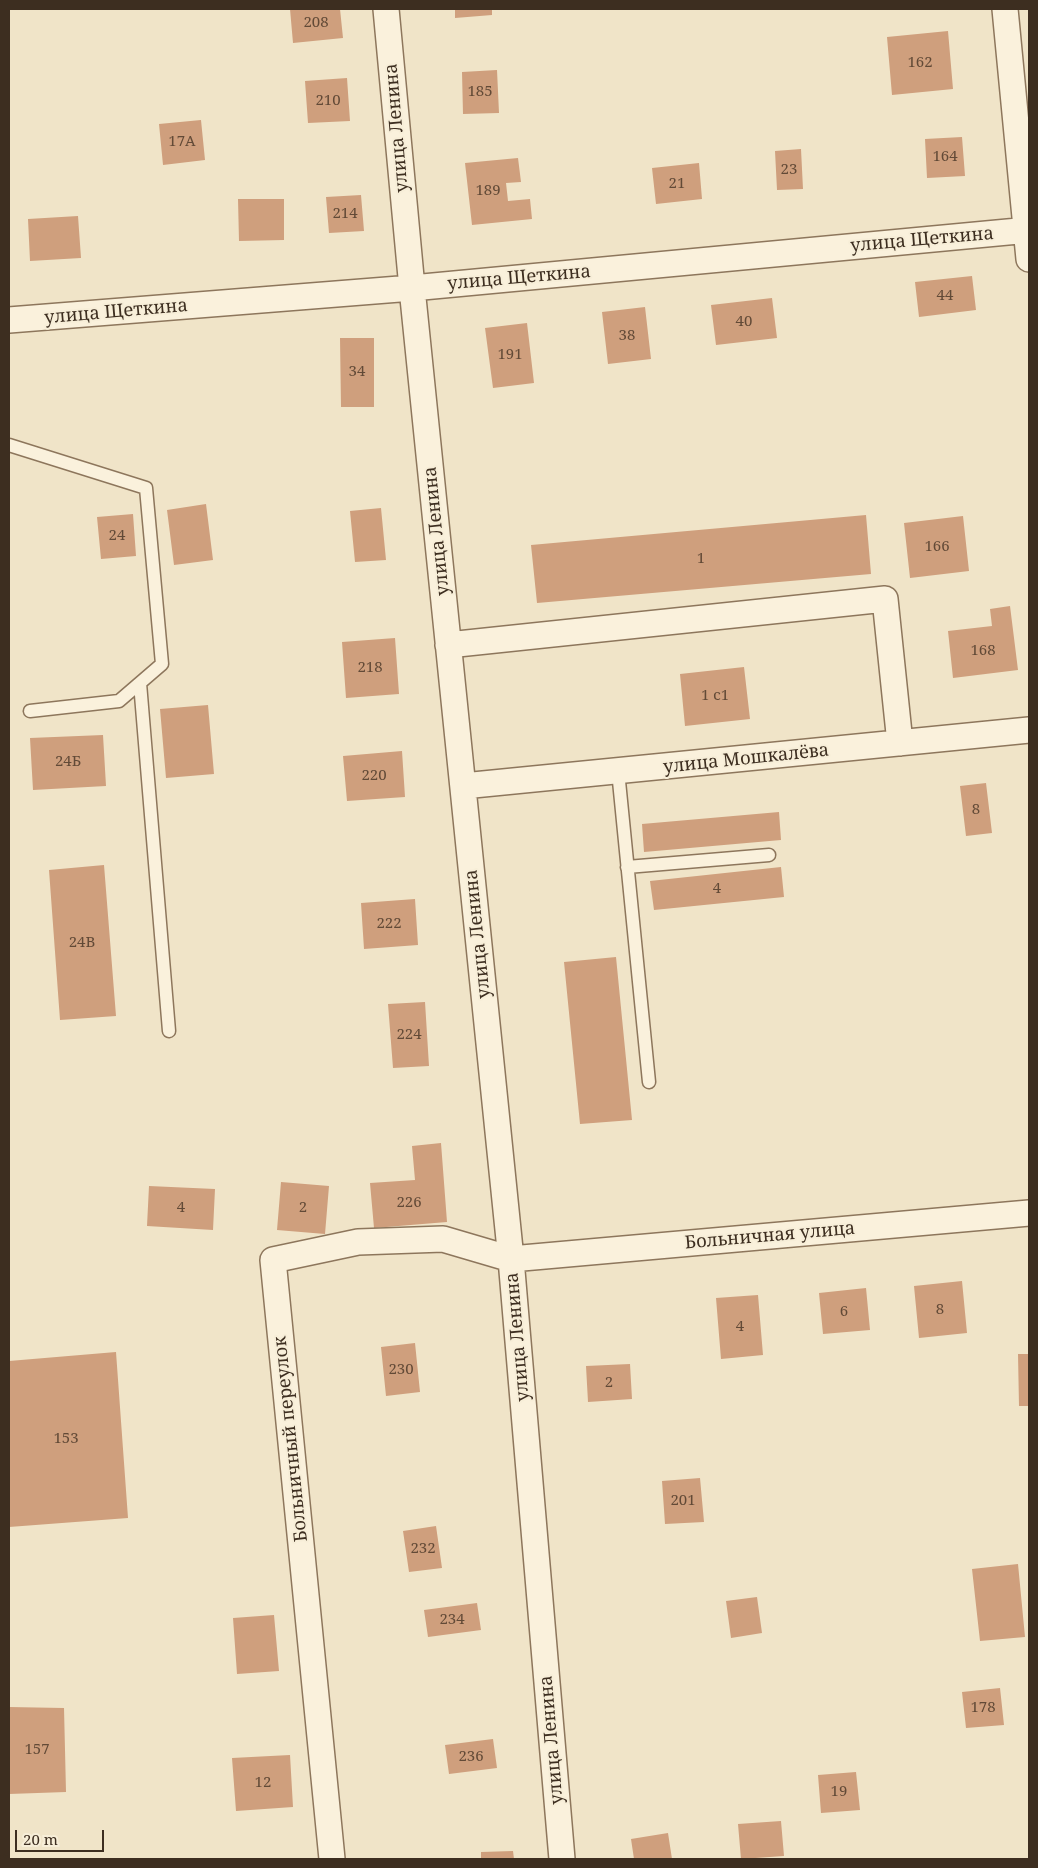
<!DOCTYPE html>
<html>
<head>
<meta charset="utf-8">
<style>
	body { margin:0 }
	#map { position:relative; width:1038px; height:1868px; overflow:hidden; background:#f0e4c8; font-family:"Noto Serif",serif }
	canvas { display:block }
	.frame { position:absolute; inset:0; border:10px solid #3d2e20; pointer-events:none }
	.scale { position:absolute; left:15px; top:1830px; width:89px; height:22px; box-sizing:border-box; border:2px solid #3d2e20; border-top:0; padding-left:6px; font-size:15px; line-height:18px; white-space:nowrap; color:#3d2e20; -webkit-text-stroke:4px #f7eed8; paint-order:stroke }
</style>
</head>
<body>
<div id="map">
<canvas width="1038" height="1868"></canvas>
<div class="frame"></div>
<div class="scale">20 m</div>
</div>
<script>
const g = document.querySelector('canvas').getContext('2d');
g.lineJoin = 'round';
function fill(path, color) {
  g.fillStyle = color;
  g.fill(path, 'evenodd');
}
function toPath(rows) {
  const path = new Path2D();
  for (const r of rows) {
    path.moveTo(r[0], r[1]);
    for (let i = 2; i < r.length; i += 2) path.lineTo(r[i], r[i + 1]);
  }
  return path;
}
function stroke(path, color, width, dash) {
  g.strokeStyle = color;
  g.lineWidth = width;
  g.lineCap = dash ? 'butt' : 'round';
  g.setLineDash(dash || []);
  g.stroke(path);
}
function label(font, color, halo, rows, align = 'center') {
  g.font = font + ' "Noto Serif",serif';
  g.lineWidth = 4;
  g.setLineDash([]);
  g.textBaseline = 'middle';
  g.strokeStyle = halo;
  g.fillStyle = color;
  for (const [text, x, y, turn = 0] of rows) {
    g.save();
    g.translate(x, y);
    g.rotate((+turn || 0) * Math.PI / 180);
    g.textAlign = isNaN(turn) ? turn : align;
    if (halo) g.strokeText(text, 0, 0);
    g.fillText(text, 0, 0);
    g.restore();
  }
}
const building = toPath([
	[290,9,340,9,343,38,293,43],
	[455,9,492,9,492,15,455,18],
	[948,31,953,89,892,95,887,37],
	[497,70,499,113,463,114,462,72],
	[347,78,350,121,308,123,305,81],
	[201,120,205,160,163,165,159,124],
	[962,137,965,176,927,178,925,139],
	[801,149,803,189,777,190,775,151],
	[518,158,521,182,506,183,508,201,530,199,532,219,472,225,465,163],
	[699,163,702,199,656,204,652,168],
	[361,195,364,231,329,233,326,197],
	[238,199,284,199,284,240,239,241],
	[78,216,81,258,30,261,28,219],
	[972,276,976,310,919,317,915,282],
	[772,298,777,338,716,345,711,305],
	[645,307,651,359,608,364,602,312],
	[527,323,534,383,493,388,485,328],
	[340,338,374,338,374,407,341,407],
	[206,504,213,560,174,565,167,510],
	[381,508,386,560,355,562,350,511],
	[133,514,136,556,101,559,97,517],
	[866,515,871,574,537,603,531,545],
	[963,516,969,571,910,578,904,523],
	[1010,606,1018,670,953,678,948,631,992,626,990,609],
	[395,638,399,694,346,698,342,642],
	[744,667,750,719,685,726,680,674],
	[208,705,214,774,166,778,160,709],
	[103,735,106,786,33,790,30,738],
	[402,751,405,797,347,801,343,756],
	[986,783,992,833,966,836,960,786],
	[779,812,781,840,644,852,642,824],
	[104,865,116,1016,60,1020,49,870],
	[781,867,784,897,654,910,650,881],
	[415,899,418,945,364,949,361,903],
	[616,957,632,1120,580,1124,564,962],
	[425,1002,429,1066,393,1068,388,1004],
	[441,1143,447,1222,374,1228,370,1183,415,1180,412,1146],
	[281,1182,329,1186,325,1234,277,1230],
	[149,1186,215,1189,213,1230,147,1226],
	[962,1281,967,1333,919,1338,914,1286],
	[866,1288,870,1330,823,1334,819,1293],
	[758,1295,763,1355,721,1359,716,1298],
	[415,1343,420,1392,386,1396,381,1347],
	[116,1352,128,1518,9,1527,9,1361],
	[1018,1354,1029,1354,1029,1406,1019,1406],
	[630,1364,632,1399,588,1402,586,1366],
	[700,1478,704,1522,665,1524,662,1481],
	[436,1526,442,1568,409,1572,403,1531],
	[1018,1564,1025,1637,980,1641,972,1569],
	[757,1597,762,1633,731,1638,726,1601],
	[477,1603,481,1630,428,1637,424,1610],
	[274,1615,279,1671,237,1674,233,1618],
	[1000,1688,1004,1725,966,1728,962,1692],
	[9,1707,64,1708,66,1792,9,1794],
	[493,1739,497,1768,449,1774,445,1745],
	[290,1755,293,1807,236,1811,232,1758],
	[856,1772,860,1810,821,1813,818,1775],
	[781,1821,784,1856,741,1859,738,1824],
	[668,1833,672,1859,634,1859,631,1839],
	[513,1851,514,1859,481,1859,481,1852]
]);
const lane = toPath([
	[9,445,146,488,162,664,119,701,30,711],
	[140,683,169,1031],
	[618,771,649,1082],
	[627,867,769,855]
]);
const street = toPath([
	[386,9,412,288,511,1259,562,1859],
	[1005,9,1029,259],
	[9,320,412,288,1029,230],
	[448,645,885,599,900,743],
	[463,786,1029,730],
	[332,1859,273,1260,358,1242,443,1239,511,1259,1029,1213]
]);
const numberNames = [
	["208",316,23],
	["162",920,63],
	["185",480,92],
	["210",328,101],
	["17А",182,142],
	["164",945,157],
	["23",789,170],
	["21",677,184],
	["189",488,191],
	["214",345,214],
	["44",945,296],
	["40",744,322],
	["38",627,336],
	["191",510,355],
	["34",357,372],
	["24",117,536],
	["166",937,547],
	["1",701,559],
	["168",983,651],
	["218",370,668],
	["1 с1",715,696],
	["24Б",68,762],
	["220",374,776],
	["8",976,810],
	["4",717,889],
	["222",389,924],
	["24В",82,943],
	["224",409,1035],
	["226",409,1203],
	["4",181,1208],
	["2",303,1208],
	["8",940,1310],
	["6",844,1312],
	["4",740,1327],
	["230",401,1370],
	["2",609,1383],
	["153",66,1439],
	["201",683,1501],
	["232",423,1549],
	["234",452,1620],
	["178",983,1708],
	["157",37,1750],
	["236",471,1757],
	["12",263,1783],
	["19",839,1792]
];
const streetNames = [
	["улица Ленина",397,128,-95],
	["улица Щеткина",922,240,-5],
	["улица Щеткина",519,278,-5],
	["улица Щеткина",116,312,-5],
	["улица Ленина",437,531,-96],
	["улица Мошкалёва",746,759,-6],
	["улица Ленина",478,934,-96],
	["Больничная улица",770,1236,-5],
	["улица Ленина",518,1337,-95],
	["Больничный переулок",291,1439,-96],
	["улица Ленина",552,1740,-95]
];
fill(building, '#cf9f7d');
stroke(lane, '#8d765c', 15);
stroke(street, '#8d765c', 28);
stroke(lane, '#faf1dc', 12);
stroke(street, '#faf1dc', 25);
label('15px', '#624a37', null, numberNames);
label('18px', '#3d2e20', '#f7eed8', streetNames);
</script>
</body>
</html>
